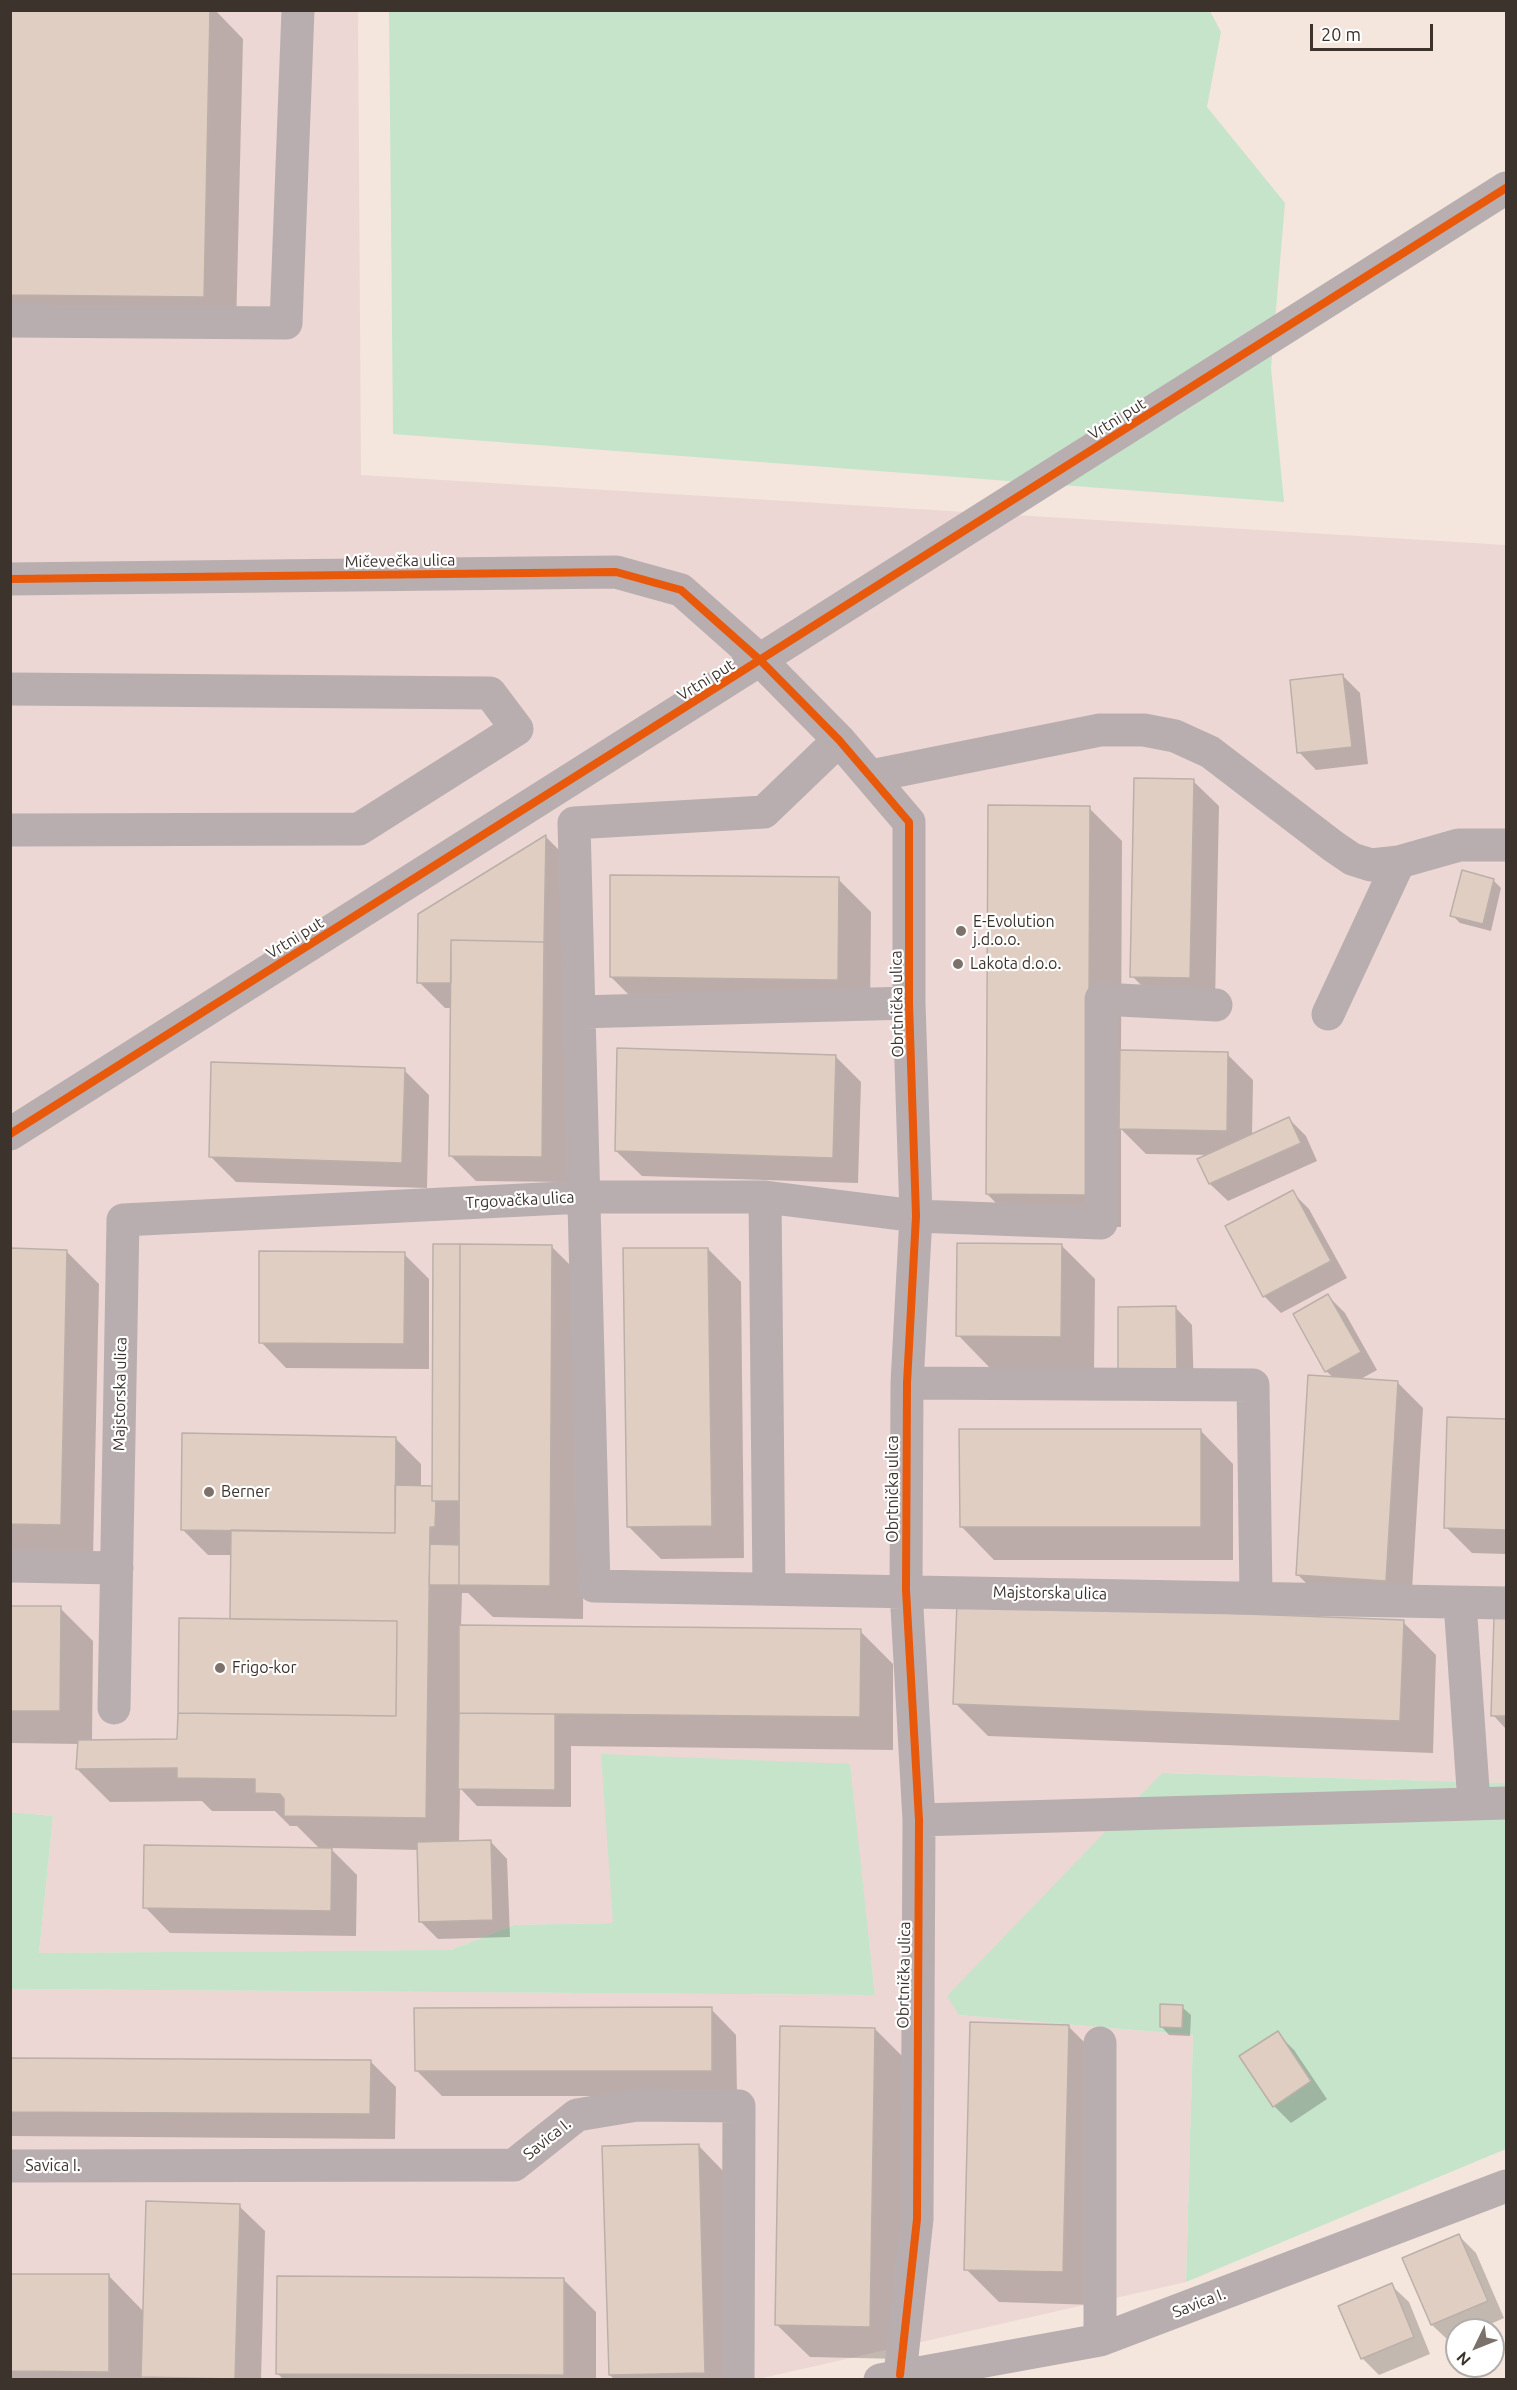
<!DOCTYPE html>
<html>
<head>
<meta charset="utf-8">
<style>
	body { margin:0 }
	#map { position:relative; width:1517px; height:2390px; overflow:hidden; background:#f4e6dd; font-family:Ubuntu,sans-serif }
	canvas { display:block }
	.frame { position:absolute; inset:0; border:12px solid #3d332d; pointer-events:none }
	.north { position:absolute; left:1445px; top:2318px; width:60px; height:60px; box-sizing:border-box; background:#fff; border:2px solid #b1adab; border-radius:50%; rotate:227deg; font-size:16px; font-weight:700; line-height:24px; text-align:center; color:#3d332d }
	.north::after { content:''; display:block; margin:auto; width:21px; height:27px; background:#7d726b; clip-path:polygon(50% 0,100% 100%,50% 72%,0 100%) }
	.scale { position:absolute; left:1310px; top:24px; width:123px; height:27px; box-sizing:border-box; border:3px solid #3d332d; border-top:0; padding-left:8px; font-size:18px; line-height:21px; white-space:nowrap; color:#3d332d; -webkit-text-stroke:4px #fff; paint-order:stroke }
</style>
</head>
<body>
<div id="map">
<canvas width="1517" height="2390"></canvas>
<div class="frame"></div>
<div class="north">N</div>
<div class="scale">20 m</div>
</div>
<script>
const g = document.querySelector('canvas').getContext('2d');
g.lineJoin = 'round';
function fill(path, color) {
  g.fillStyle = color;
  g.fill(path, 'evenodd');
}
function toPath(rows) {
  const path = new Path2D();
  for (const r of rows) {
    path.moveTo(r[0], r[1]);
    for (let i = 2; i < r.length; i += 2) path.lineTo(r[i], r[i + 1]);
  }
  return path;
}
function stroke(path, color, width, dash) {
  g.strokeStyle = color;
  g.lineWidth = width;
  g.lineCap = dash ? 'butt' : 'round';
  g.setLineDash(dash || []);
  g.stroke(path);
}
function label(font, color, halo, rows, align = 'center') {
  g.font = font + ' Ubuntu,sans-serif';
  g.lineWidth = 4.5;
  g.setLineDash([]);
  g.textBaseline = 'middle';
  g.strokeStyle = halo;
  g.fillStyle = color;
  for (const [text, x, y, turn = 0] of rows) {
    g.save();
    g.translate(x, y);
    g.rotate((+turn || 0) * Math.PI / 180);
    g.textAlign = isNaN(turn) ? turn : align;
    if (halo) g.strokeText(text, 0, 0);
    g.fillText(text, 0, 0);
    g.restore();
  }
}
const industrial = toPath([
	[11,11,358,11,361,475,1506,545,1506,1783,1162,1773,959,2015,1193,2035,1186,2282,758,2379,11,2380,11,1989,875,1995,849,1764,613,1923,514,1925,451,1950,39,1953,53,1816,10,1812]
]);
const green = toPath([
	[389,11,1210,11,1221,32,1207,107,1285,203,1271,368,1284,502,393,434],
	[601,1754,850,1764,875,1995,11,1989,11,1812,53,1816,39,1953,451,1950,514,1925,613,1923],
	[1162,1773,1506,1783,1506,2149,1186,2282,1193,2035,959,2015,947,1996]
]);
const shadow = toPath([
	[10,10,215,10,243,39,236,329,10,327],
	[1343,676,1360,693,1368,764,1316,770,1299,752],
	[1193,781,1219,806,1215,1003,1158,1002,1132,976],
	[1089,808,1122,841,1121,1052,1227,1054,1253,1080,1252,1136,1289,1119,1306,1136,1317,1161,1228,1201,1210,1184,1199,1160,1210,1155,1146,1154,1121,1129,1121,1227,1020,1227,987,1194],
	[546,837,571,862,567,1182,476,1181,450,1155,452,1008,445,1008,419,982,420,915],
	[838,879,871,912,870,1012,644,1010,611,977],
	[1493,880,1501,888,1491,931,1460,923,1452,915],
	[835,1056,861,1082,858,1183,642,1176,616,1151],
	[404,1070,429,1095,427,1188,236,1182,211,1157],
	[1292,1192,1309,1209,1347,1278,1281,1313,1264,1296],
	[435,1246,552,1247,585,1280,583,1619,493,1617,468,1593,462,1593,461,1627,860,1631,893,1664,893,1750,571,1746,571,1807,477,1806,460,1788,459,1842,490,1841,507,1859,510,1937,438,1939,421,1922,419,1850,330,1848,357,1875,356,1936,170,1933,145,1907,320,1849,297,1826,290,1826,275,1811,212,1811,202,1801,110,1802,77,1769,79,1744,10,1743,10,1607,60,1608,93,1641,92,1741,179,1740,231,1621,232,1555,208,1555,182,1529,395,1438,421,1464,421,1487,433,1490],
	[1062,1246,1095,1279,1094,1370,991,1369,958,1335],
	[708,1249,741,1282,744,1558,661,1559,628,1526],
	[10,1250,66,1251,99,1284,93,1558,10,1555],
	[404,1254,429,1279,429,1369,286,1368,261,1342],
	[1328,1296,1345,1313,1377,1370,1359,1380,1397,1382,1423,1408,1411,1606,1323,1600,1298,1575,1334,1378,1326,1371],
	[1175,1307,1192,1325,1194,1393,1137,1394],
	[1449,1418,1506,1420,1506,1554,1472,1553,1446,1527],
	[1200,1430,1233,1464,1233,1560,994,1560,961,1526],
	[1495,1617,1506,1618,1506,1729,1493,1715],
	[1403,1622,1436,1655,1433,1753,988,1736,955,1703],
	[1182,2007,1191,2015,1190,2036,1169,2035,1161,2026],
	[711,2009,736,2035,737,2096,442,2096,416,2070],
	[1069,2027,1102,2060,1096,2305,999,2302,966,2269],
	[875,2029,908,2062,903,2359,810,2357,776,2324],
	[1277,2033,1294,2050,1327,2099,1291,2123,1274,2106],
	[10,2059,370,2061,396,2087,395,2139,10,2136],
	[698,2145,723,2171,730,2380,615,2380,610,2375],
	[239,2206,265,2231,261,2380,146,2380,142,2375,142,2380,10,2380,10,2275,109,2276,144,2312],
	[1459,2236,1476,2253,1504,2318,1477,2330,1457,2330,1457,2339,1450,2342,1432,2325,1404,2259],
	[563,2279,596,2312,596,2380,284,2380,277,2373],
	[1391,2285,1409,2302,1430,2354,1379,2375,1362,2358]
]);
const building = toPath([
	[10,10,210,10,204,297,10,295,10,10],
	[1343,674,1352,747,1297,753,1290,680,1343,674],
	[1134,778,1194,779,1190,978,1130,977,1134,778],
	[988,805,1090,806,1088,1195,986,1194,988,805],
	[546,835,544,942,451,940,451,983,417,983,418,914,546,835],
	[1462,870,1494,879,1483,924,1450,916,1462,870],
	[610,875,839,877,838,980,610,977,610,875],
	[451,940,544,942,542,1157,449,1156,451,940],
	[617,1048,836,1055,833,1158,615,1151,617,1048],
	[1120,1050,1228,1052,1227,1131,1119,1129,1120,1050],
	[211,1062,405,1068,402,1163,209,1157,211,1062],
	[1289,1117,1301,1143,1209,1184,1197,1159,1289,1117],
	[1293,1190,1331,1261,1263,1297,1225,1226,1293,1190],
	[957,1243,1062,1244,1061,1337,956,1336,957,1243],
	[433,1244,460,1244,459,1501,432,1501,433,1244],
	[460,1244,552,1245,550,1586,459,1585,460,1244],
	[10,1248,67,1250,61,1525,10,1524,10,1248],
	[623,1248,708,1248,712,1526,627,1527,623,1248],
	[259,1251,405,1252,404,1344,259,1343,259,1251],
	[1328,1294,1361,1352,1325,1372,1293,1314,1328,1294],
	[1176,1306,1177,1377,1118,1378,1118,1307,1176,1306],
	[1308,1375,1398,1381,1386,1581,1296,1575,1308,1375],
	[1447,1417,1506,1419,1506,1530,1444,1528,1447,1417],
	[959,1429,1201,1429,1201,1527,960,1527,959,1429],
	[182,1433,396,1437,395,1533,181,1530,182,1433],
	[395,1485,432,1486,432,1501,436,1501,435,1527,430,1527,426,1818,284,1816,284,1799,280,1794,255,1793,255,1779,177,1778,177,1768,76,1769,78,1740,177,1739,178,1713,396,1716,397,1621,230,1619,231,1530,395,1533,395,1485],
	[430,1544,459,1545,459,1585,429,1585,430,1544],
	[957,1603,1404,1620,1400,1721,953,1704,957,1603],
	[10,1606,61,1606,60,1711,10,1711,10,1606],
	[1494,1616,1506,1616,1506,1716,1491,1716,1494,1616],
	[179,1618,397,1621,396,1716,178,1713,179,1618],
	[459,1625,861,1629,860,1717,459,1713,459,1625],
	[459,1713,555,1714,555,1790,458,1789,459,1713],
	[491,1840,493,1920,419,1922,417,1842,491,1840],
	[144,1845,332,1848,331,1911,143,1908,144,1845],
	[1160,2004,1183,2005,1182,2028,1160,2027,1160,2004],
	[712,2007,712,2071,415,2071,414,2008,712,2007],
	[970,2022,1069,2025,1063,2272,964,2270,970,2022],
	[780,2026,875,2028,870,2327,775,2325,780,2026],
	[1278,2031,1311,2081,1273,2107,1239,2056,1278,2031],
	[10,2058,371,2060,370,2114,10,2112,10,2058],
	[699,2144,705,2373,609,2375,602,2146,699,2144],
	[146,2201,240,2204,235,2379,141,2377,146,2201],
	[1459,2234,1488,2301,1431,2325,1402,2258,1459,2234],
	[10,2274,109,2274,109,2372,10,2371,10,2274],
	[277,2276,564,2278,564,2375,276,2374,277,2276],
	[1392,2283,1414,2337,1361,2359,1338,2306,1392,2283]
]);
const minor = toPath([
	[10,321,286,323,298,10],
	[10,579,616,572,681,590,761,661,839,740,909,822,909,1003,916,1216,907,1383,906,1590,919,1820,917,2219,900,2375],
	[10,689,490,693,517,729,359,829,10,830],
	[839,740,764,812,574,823,594,1586,1506,1603],
	[871,776,1100,730,1144,730,1175,736,1210,752,1333,846,1352,859,1371,865,1399,862,1459,845,1506,845],
	[578,1012,909,1003],
	[1328,1014,1399,862],
	[10,1134,1506,188],
	[765,1197,769,1589],
	[907,1383,1253,1385,1256,1596],
	[10,1566,117,1568],
	[1460,1603,1474,1803],
	[114,1708,123,1220,583,1197,765,1197,916,1216,1101,1223,1101,999,1216,1005],
	[919,1820,1506,1803],
	[10,2166,514,2165,577,2115,637,2105,739,2106,738,2380],
	[1100,2340,1100,2043],
	[880,2380,1100,2340,1506,2186]
]);
const cycleway = toPath([
	[10,579,616,572,681,590,761,661,839,740,909,822,909,1003,916,1216,907,1383,906,1590,919,1820,917,2219,900,2375],
	[10,1134,1506,188]
]);
const markers = [
	[961,931,6,"#7d726b"],
	[958,964,6,"#7d726b"],
	[209,1492,6,"#7d726b"],
	[220,1668,6,"#7d726b"]
];
const streetNames = [
	["Vrtni put",1117,419,-32],
	["Mičevečka ulica",400,561,-1],
	["Vrtni put",706,680,-32],
	["Vrtni put",295,938,-32],
	["Obrtnička ulica",897,1004,-91],
	["Trgovačka ulica",520,1200,-3],
	["Majstorska ulica",120,1394,-89],
	["Obrtnička ulica",893,1489,-90],
	["Majstorska ulica",1050,1593,1],
	["Obrtnička ulica",904,1975,-89],
	["Savica I.",547,2139,-39],
	["Savica I.",53,2166],
	["Savica I.",1199,2303,-21]
];
const poiNames = [
	["E-Evolution",973,922],
	["j.d.o.o.",973,940],
	["Lakota d.o.o.",970,964],
	["Berner",221,1492],
	["Frigo-kor",232,1668]
];
fill(industrial, '#ecd7d4');
fill(green, '#c6e4ca');
fill(shadow, '#0003');
fill(building, '#e1cec2');
stroke(building, '#bab0a9', 1.5);
stroke(minor, '#b9aeaf', 33);
stroke(cycleway, '#e8590c', 8);
for (const [x, y, r, color] of markers) {
  const dot = new Path2D();
  dot.arc(x, y, r, 0, 2 * Math.PI);
  g.fillStyle = color;
  g.fill(dot);
  stroke(dot, '#fff', 2);
}
label('16px', '#3d332d', '#fff', streetNames);
label('16px', '#3d332d', '#fff', poiNames, 'left');
</script>
</body>
</html>
